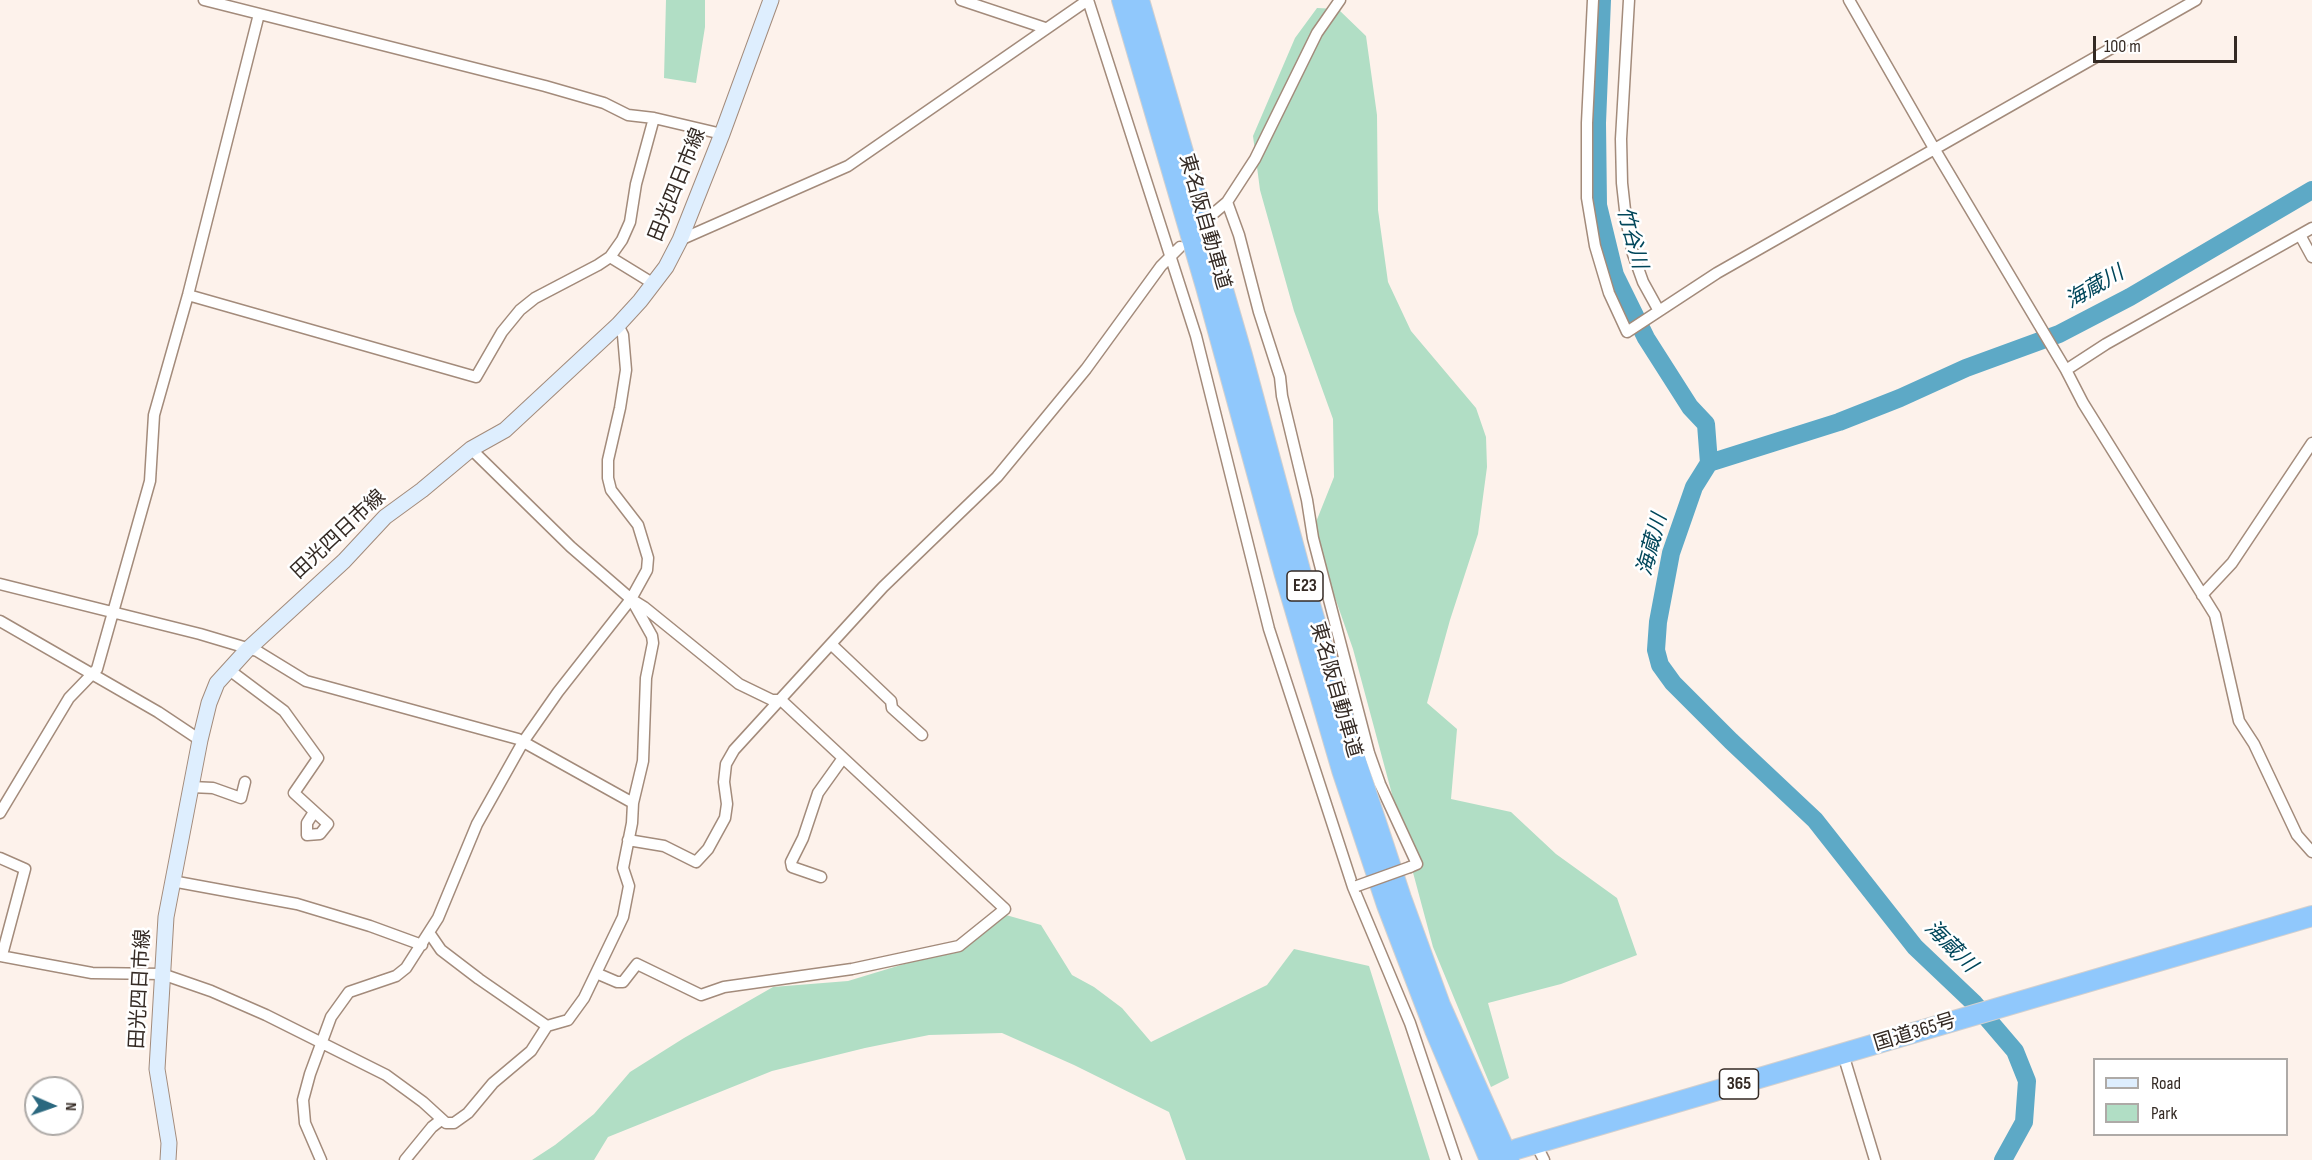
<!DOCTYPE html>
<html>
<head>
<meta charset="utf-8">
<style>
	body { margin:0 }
	#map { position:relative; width:2312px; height:1160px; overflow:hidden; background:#fdf2eb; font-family:"Sofia Sans Condensed",sans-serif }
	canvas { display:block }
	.legend { position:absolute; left:2093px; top:1058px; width:195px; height:78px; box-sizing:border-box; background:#fff; border:2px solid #aeaaa7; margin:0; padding:8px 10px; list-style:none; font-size:18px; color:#342a24 }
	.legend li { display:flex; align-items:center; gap:12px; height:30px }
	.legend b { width:30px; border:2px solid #aeaaa7 }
	.north { position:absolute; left:24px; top:1076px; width:60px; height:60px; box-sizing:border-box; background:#fff; border:2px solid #aeaaa7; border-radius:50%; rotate:92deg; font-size:16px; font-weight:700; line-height:24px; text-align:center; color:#342a24 }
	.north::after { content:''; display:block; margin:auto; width:21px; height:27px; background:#2b687f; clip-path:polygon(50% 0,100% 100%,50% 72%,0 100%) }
	.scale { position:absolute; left:2093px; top:36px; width:144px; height:27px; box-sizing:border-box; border:3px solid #342a24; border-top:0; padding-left:8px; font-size:18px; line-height:21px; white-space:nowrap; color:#342a24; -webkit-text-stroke:4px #fff; paint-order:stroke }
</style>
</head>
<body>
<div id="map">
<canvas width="2312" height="1160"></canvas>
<ul class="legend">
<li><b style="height:8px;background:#deeefe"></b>Road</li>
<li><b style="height:16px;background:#b1dec5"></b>Park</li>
</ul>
<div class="north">N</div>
<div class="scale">100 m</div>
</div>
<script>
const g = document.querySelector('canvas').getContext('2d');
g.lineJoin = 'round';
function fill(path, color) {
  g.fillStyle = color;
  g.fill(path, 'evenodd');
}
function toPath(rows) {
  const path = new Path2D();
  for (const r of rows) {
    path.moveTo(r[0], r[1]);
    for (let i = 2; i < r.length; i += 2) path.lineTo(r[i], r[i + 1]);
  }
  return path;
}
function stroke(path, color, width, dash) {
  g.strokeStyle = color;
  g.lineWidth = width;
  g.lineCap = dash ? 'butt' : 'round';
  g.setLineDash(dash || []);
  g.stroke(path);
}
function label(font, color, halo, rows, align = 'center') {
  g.font = font + ' "Sofia Sans Condensed","Noto Sans JP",sans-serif';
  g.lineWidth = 5;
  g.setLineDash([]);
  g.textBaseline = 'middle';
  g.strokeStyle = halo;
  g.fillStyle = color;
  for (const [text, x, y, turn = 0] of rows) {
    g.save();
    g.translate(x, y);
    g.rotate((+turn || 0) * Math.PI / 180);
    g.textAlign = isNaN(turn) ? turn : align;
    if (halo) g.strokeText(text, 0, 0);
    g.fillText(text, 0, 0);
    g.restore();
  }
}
const green = toPath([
	[666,0,705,0,705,27,696,83,664,78],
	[1317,8,1338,9,1366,36,1377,115,1378,210,1388,282,1411,331,1476,408,1486,437,1487,467,1478,534,1450,620,1427,703,1457,729,1451,799,1511,812,1556,854,1617,898,1637,955,1561,984,1488,1003,1509,1078,1491,1087,1433,947,1353,649,1312,532,1334,477,1333,419,1294,311,1260,190,1253,136,1295,38],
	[999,913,1041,925,1072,975,1094,987,1122,1008,1151,1042,1267,985,1294,949,1369,966,1430,1160,1186,1160,1169,1112,1074,1065,1002,1033,929,1035,865,1048,772,1071,608,1137,594,1160,532,1160,555,1145,594,1114,630,1072,684,1038,773,987,848,981,947,951]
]);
const river = toPath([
	[1602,0,1597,123,1598,205,1615,275,1646,338,1690,407,1706,424,1709,463],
	[2003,1160,2024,1122,2027,1081,2015,1051,1974,1003,1915,947,1815,820,1731,741,1673,683,1660,665,1656,650,1658,622,1671,553,1694,487,1709,463,1839,422,1900,398,1966,368,2059,334,2130,297,2312,190]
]);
const street = toPath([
	[204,0,545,86,604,103,628,115,654,118,722,134],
	[961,0,1045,28],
	[1088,0,1196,336,1269,629,1353,887,1410,1023,1456,1160],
	[1593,0,1587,123,1587,198,1595,246,1609,293,1627,332,1717,273,2196,0],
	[1629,0,1621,139,1622,183,1626,219,1633,254,1643,282,1659,311],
	[1849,0,1935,150,2066,370,2083,403,2215,615,2239,721,2254,744,2297,835,2312,852],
	[1227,202,1239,235,1259,312,1280,377,1282,396,1307,500,1313,538,1369,753,1380,784,1417,864,1410,867],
	[1214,213,1227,202,1255,159,1317,33,1340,0],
	[2300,235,2312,257],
	[680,240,848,166,1088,0],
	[610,257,654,284],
	[188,295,476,377,502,332,520,310,535,298,598,265,610,257,622,240,630,222,636,184,654,118],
	[2066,370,2106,344,2312,228],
	[471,449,571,547,631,599,644,607,739,684,772,700,781,700,1005,909,959,946,852,969,724,987,701,995,637,964,623,982,617,982,596,973],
	[0,584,200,634,257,651,306,681,518,739,633,803,632,823,623,868,629,886,623,917,584,998,568,1020,547,1026,531,1051,493,1083,468,1113,454,1123,446,1123,423,1102,386,1075,266,1015,211,991,162,974,92,973,0,956],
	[2202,595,2232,563,2312,443],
	[0,621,158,712,200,740],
	[832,645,891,701,892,708,922,735],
	[228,669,284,711,318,758,294,793,328,824,320,834,307,835,307,823,314,812],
	[191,787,213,788,241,798,245,782],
	[633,803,643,761,646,678,653,643,652,636,633,602],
	[0,813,69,698,97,669,150,481,154,415,188,295,259,14],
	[628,840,664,846,696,862,708,849,725,818,727,804,724,782,726,764,734,750,883,587,997,477,1086,369,1161,266,1180,247],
	[0,858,25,869,2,955],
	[821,877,792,867,791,862,803,838,818,793,843,758],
	[172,881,297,904,370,926,422,945],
	[430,934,441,950,479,979,547,1026],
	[1843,1054,1875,1160],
	[1536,1144,1544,1160],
	[321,1160,305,1123,303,1100,310,1074,331,1017,349,992,396,976,406,968,438,918,477,824,523,742,558,692,631,599,647,570,648,558,638,525,611,490,608,478,608,460,620,408,626,370,623,335,618,325],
	[405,1160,432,1127,441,1120]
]);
const secondary = toPath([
	[168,1160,169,1143,157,1069,166,917,200,740,209,703,217,683,247,650,344,561,385,517,422,490,471,449,505,430,618,325,640,301,666,267,680,240,722,134,771,0]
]);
const highway = toPath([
	[1122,0,1206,287,1285,575,1342,770,1387,905,1435,1030,1490,1160],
	[1139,0,1242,355,1300,570,1357,765,1401,898,1440,1005,1509,1160],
	[1517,1149,2312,916]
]);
const streetBridge = toPath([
	[1357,886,1410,867]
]);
const shields = [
	[1305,586,36],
	[1739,1084,39]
];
const shieldNames = [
	["E23",1305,586],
	["365",1739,1084]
];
const streetNames = [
	["田光四日市線",678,185,-68],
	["東名阪自動車道",1204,222,74],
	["田光四日市線",339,535,-43],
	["東名阪自動車道",1335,690,74],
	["田光四日市線",141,989,-87],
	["国道365号",1915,1033,-17]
];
const waterNames = [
	["竹谷川",1631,238,75],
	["海蔵川",2095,288,-30],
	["海蔵川",1653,545,-75],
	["海蔵川",1950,947,45]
];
fill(green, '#b1dec5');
stroke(river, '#5da9c6', 18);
stroke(street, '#a38b7b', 13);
stroke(secondary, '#a38b7b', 17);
stroke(highway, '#d2d0cf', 22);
stroke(street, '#fff', 10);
stroke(secondary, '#deeefe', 15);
stroke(highway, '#90c8fc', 20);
stroke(streetBridge, '#a38b7b', 13, []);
stroke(streetBridge, '#fff', 10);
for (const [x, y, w] of shields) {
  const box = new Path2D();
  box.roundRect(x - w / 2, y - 15, w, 30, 4.5);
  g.fillStyle = '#fff';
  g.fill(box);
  stroke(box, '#342a24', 1.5);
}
label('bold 18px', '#342a24', null, shieldNames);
label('20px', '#342a24', '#fff', streetNames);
label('italic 21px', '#00465a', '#fff', waterNames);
</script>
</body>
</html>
